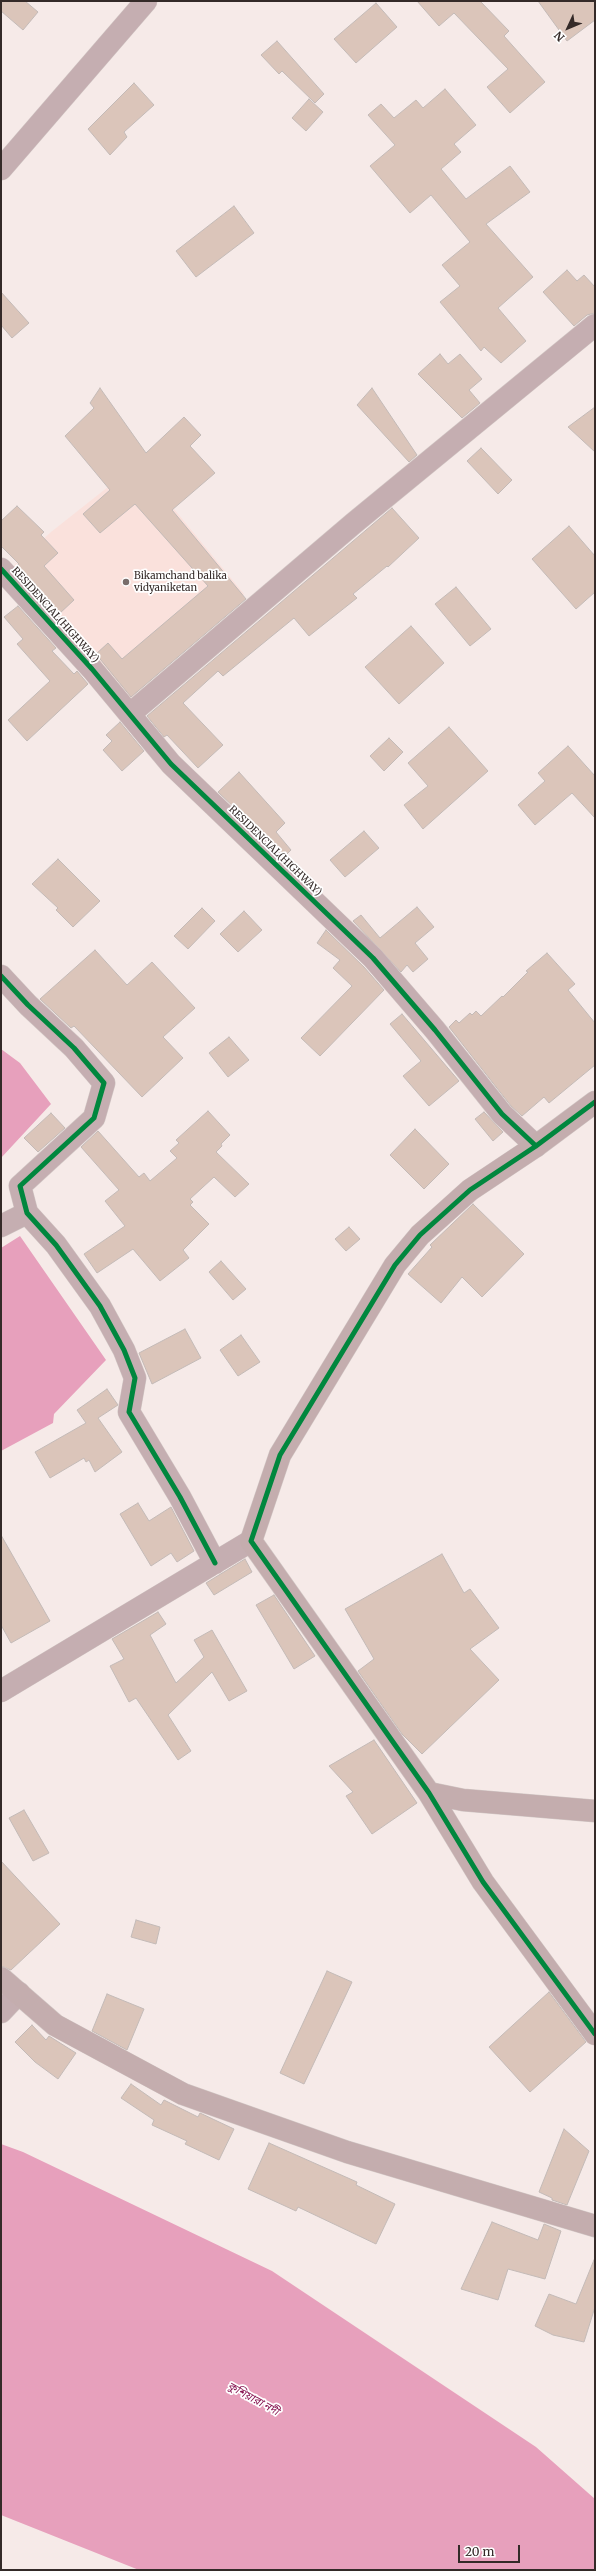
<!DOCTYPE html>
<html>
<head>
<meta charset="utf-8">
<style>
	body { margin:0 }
	#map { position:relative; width:596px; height:2571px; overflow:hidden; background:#f6eae8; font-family:Merriweather,serif }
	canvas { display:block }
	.frame { position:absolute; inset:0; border:2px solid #342a28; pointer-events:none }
	.north { position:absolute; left:548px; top:8px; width:40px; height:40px; -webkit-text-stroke:3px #fff; paint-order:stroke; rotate:226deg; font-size:11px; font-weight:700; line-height:16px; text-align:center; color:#342a28 }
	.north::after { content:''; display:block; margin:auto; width:14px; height:18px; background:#342a28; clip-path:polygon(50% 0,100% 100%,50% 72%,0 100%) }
	.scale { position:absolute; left:458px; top:2545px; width:62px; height:18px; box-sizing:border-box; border:2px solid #342a28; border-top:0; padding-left:5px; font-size:12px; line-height:14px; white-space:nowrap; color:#342a28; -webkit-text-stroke:3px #fff; paint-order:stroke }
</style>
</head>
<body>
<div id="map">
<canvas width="596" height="2571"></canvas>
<div class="frame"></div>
<div class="north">N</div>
<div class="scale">20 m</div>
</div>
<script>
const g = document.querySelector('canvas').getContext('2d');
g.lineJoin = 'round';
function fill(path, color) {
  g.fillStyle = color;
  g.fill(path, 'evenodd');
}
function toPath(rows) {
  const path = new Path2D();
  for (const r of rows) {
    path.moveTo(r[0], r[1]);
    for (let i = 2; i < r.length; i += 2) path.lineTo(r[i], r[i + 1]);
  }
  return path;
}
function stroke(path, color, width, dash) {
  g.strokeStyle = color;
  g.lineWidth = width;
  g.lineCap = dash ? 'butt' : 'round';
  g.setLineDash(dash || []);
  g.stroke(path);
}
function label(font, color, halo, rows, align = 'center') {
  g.font = font + ' Merriweather,"Noto Sans Bengali",serif';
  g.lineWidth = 3.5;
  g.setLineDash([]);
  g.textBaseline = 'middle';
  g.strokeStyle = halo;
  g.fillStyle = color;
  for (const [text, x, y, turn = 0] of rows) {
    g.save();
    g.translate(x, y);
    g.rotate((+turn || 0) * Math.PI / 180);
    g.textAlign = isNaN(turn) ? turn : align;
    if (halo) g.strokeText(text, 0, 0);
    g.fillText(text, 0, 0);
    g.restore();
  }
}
const built = toPath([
	[137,464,244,594,126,703,8,571,51,532]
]);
const water = toPath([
	[1,1049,20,1063,51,1104,1,1158],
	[20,1236,106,1360,54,1414,53,1423,1,1451,1,1248],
	[1,2144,23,2152,272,2271,536,2447,595,2499,595,2570,139,2570,1,2515]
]);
const building = toPath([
	[1,1,25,1,38,12,23,30,1,11,1,1],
	[417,1,480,1,509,31,504,36,545,82,510,113,487,87,508,69,454,13,439,26,417,1],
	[538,1,595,1,595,20,567,41,538,1],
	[376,3,397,27,356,63,334,39,376,3],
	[277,41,324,94,315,103,282,71,279,74,261,55,277,41],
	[134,83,154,105,124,132,127,137,110,155,88,129,134,83],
	[445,89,476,125,454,144,461,152,441,169,466,199,510,166,530,192,486,224,533,277,498,308,526,341,501,363,484,347,481,351,440,302,460,286,442,265,470,242,431,195,410,213,370,166,395,145,368,115,381,104,394,118,416,100,423,108,445,89],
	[309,99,323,112,306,131,292,118,309,99],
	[234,206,254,233,196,277,176,251,234,206],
	[567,270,577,281,584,275,595,287,595,313,587,315,574,326,543,292,567,270],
	[1,292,29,323,12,338,1,325,1,292],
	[440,354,448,364,460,354,482,379,469,390,480,403,462,418,418,374,440,354],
	[100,388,146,453,184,417,201,435,190,446,215,473,172,510,246,599,131,697,96,654,108,643,122,659,208,586,135,504,100,533,83,514,110,490,65,436,94,408,90,403,100,388],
	[372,388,417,455,409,462,357,405,372,388],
	[595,407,595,452,568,427,595,407],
	[481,448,512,480,498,494,467,461,481,448],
	[17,506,44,532,41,535,58,553,44,566,74,600,59,614,16,566,19,564,1,546,1,521,17,506],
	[392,508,419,538,388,567,387,566,353,594,357,598,309,636,294,618,223,676,218,671,183,703,223,745,198,768,167,735,164,737,147,716,392,508],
	[569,526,595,556,595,592,576,609,532,559,569,526],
	[456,587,491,629,470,646,435,604,456,587],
	[18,606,56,648,52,651,74,674,77,671,88,684,27,741,8,720,50,681,17,644,23,639,4,617,18,606],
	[411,626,444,663,399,704,365,667,411,626],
	[120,722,144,751,122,771,103,750,112,741,106,735,120,722],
	[449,727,488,771,423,829,404,805,428,786,408,763,449,727],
	[389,738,403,752,384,771,370,756,389,738],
	[568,746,595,776,595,818,572,793,535,825,518,805,545,781,538,773,568,746],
	[239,772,285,823,276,832,291,850,285,856,218,792,239,772],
	[364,831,379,848,345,877,330,860,364,831],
	[58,859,100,901,73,927,56,910,58,908,32,884,58,859],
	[417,907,434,927,415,943,428,959,413,972,407,965,401,972,353,921,361,915,380,938,417,907],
	[202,908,215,921,188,949,174,936,202,908],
	[244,911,262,930,238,952,220,934,244,911],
	[326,930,364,967,384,990,320,1056,301,1038,352,986,333,968,340,960,317,943,326,930],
	[95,950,127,985,152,962,195,1008,163,1037,183,1058,142,1097,74,1026,71,1028,40,999,95,950],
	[547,953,575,984,568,990,595,1023,595,1065,549,1103,544,1097,522,1116,511,1106,449,1027,456,1020,459,1023,470,1013,472,1015,476,1011,481,1016,502,996,503,997,528,972,526,971,547,953],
	[402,1014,459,1081,429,1106,403,1076,421,1061,390,1024,402,1014],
	[229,1037,249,1060,228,1077,209,1053,229,1037],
	[208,1111,230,1135,221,1144,222,1146,216,1152,249,1184,235,1197,214,1177,190,1199,193,1202,190,1205,209,1224,183,1250,189,1258,160,1281,133,1249,97,1273,84,1254,125,1226,105,1201,119,1190,81,1147,98,1131,139,1177,144,1173,150,1181,177,1158,170,1151,179,1143,176,1140,208,1111],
	[484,1112,503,1132,493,1141,475,1119,484,1112],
	[51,1113,65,1128,38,1152,24,1138,51,1113],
	[415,1129,449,1164,424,1189,390,1155,415,1129],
	[473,1204,524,1254,482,1297,462,1277,441,1303,408,1274,432,1247,430,1245,473,1204],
	[349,1227,360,1239,346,1251,335,1239,349,1227],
	[221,1261,246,1289,233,1300,209,1272,221,1261],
	[185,1329,201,1358,152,1384,139,1353,185,1329],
	[241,1335,260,1362,238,1376,220,1350,241,1335],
	[107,1389,118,1405,98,1418,122,1452,95,1472,89,1460,86,1462,84,1458,50,1478,35,1452,86,1423,77,1410,107,1389],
	[138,1503,149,1521,171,1507,194,1551,177,1562,171,1553,151,1566,120,1514,138,1503],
	[1,1535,50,1621,11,1643,1,1625,1,1535],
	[442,1554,464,1593,470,1589,499,1628,470,1649,499,1680,422,1754,402,1734,358,1671,374,1659,345,1609,442,1554],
	[245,1559,252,1572,214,1595,206,1583,245,1559],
	[274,1595,315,1656,294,1669,256,1605,274,1595],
	[158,1612,166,1624,150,1635,176,1683,204,1657,194,1640,212,1630,247,1691,229,1701,212,1672,168,1715,191,1751,178,1760,136,1698,129,1702,110,1666,124,1659,112,1639,158,1612],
	[374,1740,417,1803,372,1834,346,1796,353,1792,329,1766,374,1740],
	[24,1810,49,1853,33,1861,9,1818,24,1810],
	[1,1861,60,1924,11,1970,1,1966,1,1861],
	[136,1920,160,1927,156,1944,131,1937,136,1920],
	[327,1971,352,1982,304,2084,280,2073,327,1971],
	[549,1992,586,2042,530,2092,489,2047,549,1992],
	[107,1994,144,2009,127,2050,92,2031,107,1994],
	[32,2025,46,2040,49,2036,76,2053,58,2079,35,2062,15,2042,32,2025],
	[131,2084,161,2105,164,2100,198,2117,200,2113,234,2129,219,2160,185,2144,187,2141,152,2125,154,2120,121,2098,131,2084],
	[564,2129,589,2151,567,2205,552,2200,552,2198,539,2192,564,2129],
	[269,2143,357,2182,356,2185,395,2204,376,2244,298,2207,296,2211,248,2189,269,2143],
	[492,2222,538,2240,544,2224,561,2231,545,2279,508,2269,498,2300,461,2289,492,2222],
	[594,2260,595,2307,584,2342,553,2335,535,2326,549,2294,576,2304,594,2260]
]);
const street = toPath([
	[1,169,146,1],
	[1,569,92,669,171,764,373,958,435,1030,502,1114,536,1146],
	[130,714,354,523,595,325],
	[1,976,28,1005,74,1048,104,1083,94,1118,20,1186,27,1213,56,1245,100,1306,124,1350,135,1378,129,1412,180,1497,215,1563],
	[1,1226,27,1213],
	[1,1691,251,1541],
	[1,2012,19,1993]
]);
const secondary = toPath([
	[595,1102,536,1146,470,1190,420,1235,395,1265,280,1455,251,1541,429,1793,483,1882,595,2034],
	[429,1793,463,1800,595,1811],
	[1,1978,55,2025,183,2094,347,2152,595,2226]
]);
const cycleway = toPath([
	[1,569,92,669,171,764,373,958,435,1030,502,1114,536,1146],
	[1,976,28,1005,74,1048,104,1083,94,1118,20,1186,27,1213,56,1245,100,1306,124,1350,135,1378,129,1412,180,1497,215,1563],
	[595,1102,536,1146,470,1190,420,1235,395,1265,280,1455,251,1541,429,1793,483,1882,595,2034]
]);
const markers = [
	[126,582,4,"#786d6b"]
];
const poiNames = [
	["Bikamchand balika",134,576],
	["vidyaniketan",134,588]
];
const streetNames = [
	["RESIDENCIAL(HIGHWAY)",55,615,48],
	["RESIDENCIAL(HIGHWAY)",275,851,44]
];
const waterNames = [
	["কুশিয়ারা নদী",253,2399,29]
];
fill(built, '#fae1dc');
fill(water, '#e7a0bc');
fill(building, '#dbc5ba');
stroke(building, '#c3bab7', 1);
stroke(street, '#d2c8c6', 23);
stroke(secondary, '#d2c8c6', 23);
stroke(street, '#c5aeb1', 22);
stroke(secondary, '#c4adae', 22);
stroke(cycleway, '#00873e', 5);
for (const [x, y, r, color] of markers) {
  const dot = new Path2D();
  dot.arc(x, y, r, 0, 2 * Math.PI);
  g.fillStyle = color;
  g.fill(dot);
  stroke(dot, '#fff', 1.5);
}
label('10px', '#342a28', '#fff', poiNames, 'left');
label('10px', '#342a28', '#fff', streetNames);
label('italic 11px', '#881753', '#fff', waterNames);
</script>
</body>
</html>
